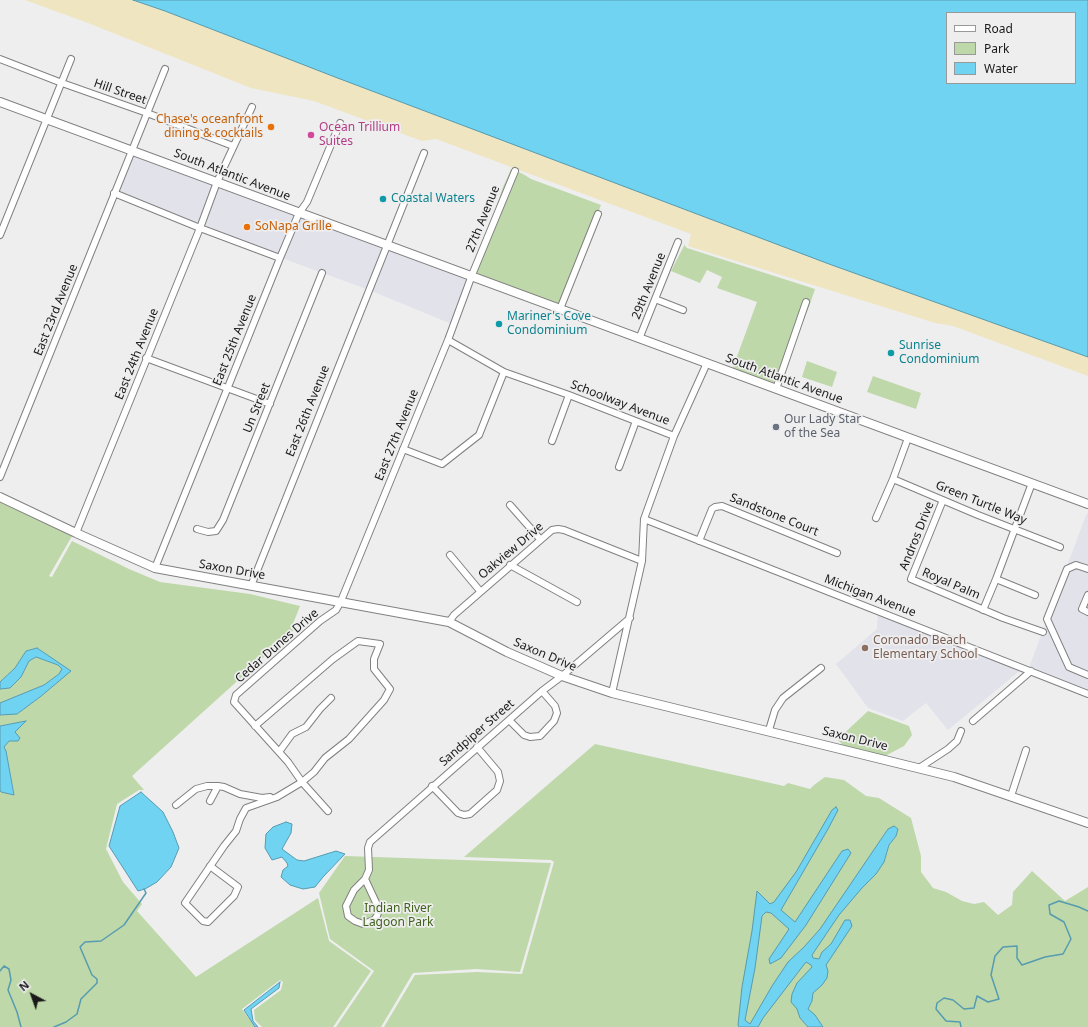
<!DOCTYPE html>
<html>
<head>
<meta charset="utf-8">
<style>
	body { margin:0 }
	#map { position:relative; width:1088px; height:1027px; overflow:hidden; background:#eeeeef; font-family:"Noto Sans",sans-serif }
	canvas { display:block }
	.legend { position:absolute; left:946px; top:12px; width:130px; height:72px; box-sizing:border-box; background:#eeeeef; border:1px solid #999; margin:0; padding:5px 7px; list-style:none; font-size:12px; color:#191919 }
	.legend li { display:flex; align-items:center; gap:8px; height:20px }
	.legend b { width:20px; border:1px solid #999 }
	.north { position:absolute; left:12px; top:975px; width:40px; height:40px; -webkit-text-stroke:3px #eeeeef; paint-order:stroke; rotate:319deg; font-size:11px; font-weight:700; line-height:16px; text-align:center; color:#191919 }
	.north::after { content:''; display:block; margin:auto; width:14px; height:18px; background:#191919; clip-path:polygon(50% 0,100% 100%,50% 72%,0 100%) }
</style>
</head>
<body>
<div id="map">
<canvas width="1088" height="1027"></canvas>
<ul class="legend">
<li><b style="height:5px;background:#fff"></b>Road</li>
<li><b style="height:11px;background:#bed8a9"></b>Park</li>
<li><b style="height:11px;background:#70d3f1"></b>Water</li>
</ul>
<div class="north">N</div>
</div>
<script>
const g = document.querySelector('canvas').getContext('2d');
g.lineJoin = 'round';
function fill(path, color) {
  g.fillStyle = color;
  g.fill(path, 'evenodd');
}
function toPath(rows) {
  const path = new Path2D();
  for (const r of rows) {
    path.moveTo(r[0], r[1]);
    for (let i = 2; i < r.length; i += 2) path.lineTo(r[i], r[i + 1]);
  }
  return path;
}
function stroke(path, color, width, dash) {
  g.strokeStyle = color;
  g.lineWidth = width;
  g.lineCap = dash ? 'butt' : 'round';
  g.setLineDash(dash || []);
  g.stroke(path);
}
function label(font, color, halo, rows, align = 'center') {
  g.font = font + ' "Noto Sans",sans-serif';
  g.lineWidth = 3.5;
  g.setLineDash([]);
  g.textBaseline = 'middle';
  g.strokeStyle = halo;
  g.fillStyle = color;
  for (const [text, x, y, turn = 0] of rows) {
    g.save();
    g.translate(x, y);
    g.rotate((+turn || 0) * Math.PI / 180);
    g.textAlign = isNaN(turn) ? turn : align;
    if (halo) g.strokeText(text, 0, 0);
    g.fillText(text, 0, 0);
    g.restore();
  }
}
const built = toPath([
	[132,150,472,275,454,325,369,290,200,228,114,193],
	[1088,513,1088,694,1031,671,1030,665,1086,515],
	[878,611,1023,668,948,730,926,703,903,721,868,708,836,664,877,629]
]);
const green = toPath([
	[511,169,523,174,531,179,601,205,574,276,565,308,474,273,503,187],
	[685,244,685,246,687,248,815,289,809,307,777,386,732,370,757,302,717,288,722,277,707,270,700,283,671,271],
	[807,361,837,372,832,387,802,377],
	[873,376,921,393,916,409,867,392],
	[0,502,72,536,49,576,52,577,72,541,129,569,160,582,250,594,300,606,291,629,295,629,132,776,144,790,139,790,117,804,106,849,123,882,142,904,137,911,196,977,318,898,329,941,371,971,333,1027,262,1027,255,1020,254,1010,281,990,283,982,280,980,242,1009,255,1027,0,1027,0,790,1,792,14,794,6,751,4,747,15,732,26,721,0,726,0,715,17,714,40,697,70,671,37,648,26,651,15,668,0,682],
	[36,657,58,665,63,669,59,674,44,685,0,703,0,689,10,688,21,677,29,661],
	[868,711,909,726,912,735,904,746,885,756,844,746,838,740,838,739],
	[595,744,784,786,788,783,810,789,814,785,825,777,844,780,866,796,879,798,911,818,921,856,921,872,933,888,946,892,962,901,974,904,984,902,998,915,1012,905,1013,892,1032,871,1065,901,1088,887,1088,1027,384,1027,415,975,477,972,522,974,554,862,551,860,464,857],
	[888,829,896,836,889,845,884,862,865,863],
	[345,856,551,863,520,972,476,969,413,973,381,1027,336,1027,374,971,330,939,319,893]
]);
const sand = toPath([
	[25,0,756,0,947,83,1088,125,1088,376,953,326,935,323,688,246,691,234,436,139,422,141,314,101,251,88,88,23]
]);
const water = toPath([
	[133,0,1088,0,1088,357,829,264,335,77,165,11,133,0],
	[947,13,1075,13,1075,83,947,83,947,13],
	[37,648,71,671,40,697,17,714,0,715,0,703,44,685,59,674,62,669,58,665,36,657,29,661,21,677,10,688,0,689,0,682,15,668,26,651,37,648],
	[26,721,15,732,20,738,18,741,9,741,4,747,6,751,14,795,1,792,0,790,0,726,26,721],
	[141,792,163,812,173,832,179,848,171,867,157,882,145,889,138,891,109,846,120,806,141,792],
	[836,807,838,810,828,829,781,910,795,922,842,851,848,849,851,853,806,925,781,958,770,964,769,959,789,929,771,913,766,912,762,916,755,968,745,1020,750,1024,772,986,788,962,804,947,820,929,888,829,894,826,898,829,896,836,889,845,884,862,876,874,862,888,839,915,812,955,813,958,819,959,822,952,831,944,845,920,850,920,852,926,826,965,828,971,827,978,822,985,813,993,812,1001,808,1009,815,1015,823,1027,808,1027,800,1018,797,1009,791,1002,792,994,797,983,812,967,811,965,806,962,763,1018,758,1027,739,1027,738,1025,742,987,752,931,757,891,770,904,774,902,796,872,832,810,836,807],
	[286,822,292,824,291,833,282,849,297,860,304,861,336,851,345,854,323,877,315,887,303,889,290,885,281,877,283,870,288,866,287,863,282,857,272,860,265,848,266,834,273,827,286,822],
	[280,982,279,988,251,1009,253,1021,258,1027,255,1027,244,1010,280,982]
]);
const stream = toPath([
	[0,971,4,966,9,969,11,980,8,990,17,1012,21,1027],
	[54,1027,66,1022,77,1014,81,999,97,983,97,979,92,975,80,947,85,942,101,941,124,925,146,893,144,889],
	[961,1027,960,1022,946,1021,936,1009,937,1003,944,998,953,1000,964,1009,974,1008,977,996,988,1002,999,999,991,975,995,956,1003,947,1017,946,1017,958,1022,965,1045,957,1063,954,1071,939,1064,922,1050,914,1049,905,1059,901,1079,907,1088,911]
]);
const street = toPath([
	[0,59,62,83,147,113,233,146],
	[114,193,200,228,280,258],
	[0,235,71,59],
	[655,299,683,310],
	[560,309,598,214],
	[639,339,678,242],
	[448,340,504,372,569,395,674,436],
	[146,358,270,404],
	[776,389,806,302],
	[552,441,569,395],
	[403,449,442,464,479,435,504,372],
	[619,467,636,421],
	[0,477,165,69],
	[893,479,978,515,1060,547],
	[943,500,911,579,1003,618,1043,632],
	[510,505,540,539],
	[876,518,893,479,908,438],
	[644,519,1088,694],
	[197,529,208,532,216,531,223,520,322,273],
	[76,533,200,228,217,182,252,107],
	[699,541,712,509,715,507,722,506,837,553],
	[450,555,480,591],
	[510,565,577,602],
	[155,568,280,258,299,213,307,202,340,123],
	[1088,569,1076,565,1067,569,1047,619,1069,667,1088,675],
	[996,579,1035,595],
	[251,586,424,153],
	[1088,595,1082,609,1088,612],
	[983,610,996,579,1032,483],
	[449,622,454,615,552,530,558,529,564,530,642,561],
	[612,693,642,561,644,519,674,436,707,363],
	[509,720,524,735,530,737,540,736,554,721,557,713,555,706,542,691],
	[973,721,1031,671],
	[769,730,775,710,783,698,821,668],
	[279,752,292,734,306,727,320,709,331,698],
	[919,768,948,749,957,741,961,731],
	[432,786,458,813,464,815,470,814,497,790,500,781,498,772,477,747],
	[1011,796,1026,750],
	[210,801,218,786,224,787,240,794,262,798,270,797],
	[176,805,196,789,207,786,218,786],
	[328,811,302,782,288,762,234,702,236,695,320,621,336,610,341,601,448,340,472,275,515,171],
	[210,866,238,887,234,896,208,922,203,921,185,903,224,846,236,831,240,819,246,808,277,797,302,782,314,772,325,758,349,739,384,700,390,689,374,669,374,659,380,644,358,641,333,659,255,726],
	[365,879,379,909,377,916,374,920,363,924,355,921,348,916,346,906,354,890,365,879,369,870,368,848,370,842,542,691,562,676,630,618]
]);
const secondary = toPath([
	[0,102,1088,504],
	[0,497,76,533,155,568,449,622,507,652,562,676,612,693,954,777,1088,823]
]);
const markers = [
	[271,127,4,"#e8710a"],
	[311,135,4,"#d1479c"],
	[383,199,4,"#0f9aa8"],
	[247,227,4,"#e8710a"],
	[499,324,4,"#0f9aa8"],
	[891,353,4,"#0f9aa8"],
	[776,427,4,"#6b7280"],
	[865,648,4,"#8d6e63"]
];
const streetNames = [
	["Hill Street",120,92,19],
	["South Atlantic Avenue",232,175,21],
	["27th Avenue",483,219,-68],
	["29th Avenue",649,286,-68],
	["East 23rd Avenue",56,310,-68],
	["East 25th Avenue",235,340,-68],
	["East 24th Avenue",137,354,-68],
	["South Atlantic Avenue",784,379,20],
	["Schoolway Avenue",620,403,21],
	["Un Street",257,408,-68],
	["East 26th Avenue",308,411,-68],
	["East 27th Avenue",397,435,-68],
	["Green Turtle Way",981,503,22],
	["Sandstone Court",774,515,22],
	["Andros Drive",917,536,-68],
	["Oakview Drive",511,551,-40],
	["Saxon Drive",232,570,10],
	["Royal Palm",951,584,23],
	["Michigan Avenue",870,596,21],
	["Cedar Dunes Drive",277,646,-41],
	["Saxon Drive",545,655,23],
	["Sandpiper Street",477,733,-41],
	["Saxon Drive",855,739,14]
];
const foodNames = [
	["Chase's oceanfront",263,120],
	["dining & cocktails",263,134],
	["SoNapa Grille",255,227,"left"]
];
const hotelNames = [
	["Ocean Trillium",319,128],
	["Suites",319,142]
];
const cultureNames = [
	["Coastal Waters",391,199],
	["Mariner's Cove",507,317],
	["Condominium",507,331],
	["Sunrise",899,346],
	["Condominium",899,360]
];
const worshipNames = [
	["Our Lady Star",784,420],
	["of the Sea",784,434]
];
const educationNames = [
	["Coronado Beach",873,641],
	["Elementary School",873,655]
];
const parkNames = [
	["Indian River",398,909],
	["Lagoon Park",398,923]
];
fill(built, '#e2e2eb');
fill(green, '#bed8a9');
fill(sand, '#efe5c0');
fill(water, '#70d3f1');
stroke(water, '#569bb0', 1);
stroke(stream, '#569bb0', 1.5);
stroke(street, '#818182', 8);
stroke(secondary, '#818182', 10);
stroke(street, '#fff', 6);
stroke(secondary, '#fff', 8);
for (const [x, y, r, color] of markers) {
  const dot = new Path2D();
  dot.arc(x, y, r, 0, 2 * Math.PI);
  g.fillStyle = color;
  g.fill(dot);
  stroke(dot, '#eeeeef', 1.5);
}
label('12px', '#191919', '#eeeeef', streetNames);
label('12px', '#c56008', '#eeeeef', foodNames, 'right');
label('12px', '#b23c85', '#eeeeef', hotelNames, 'left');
label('12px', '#0d838f', '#eeeeef', cultureNames, 'left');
label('12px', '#5b616d', '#eeeeef', worshipNames, 'left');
label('12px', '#785e54', '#eeeeef', educationNames, 'left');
label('12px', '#40621b', '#eeeeef', parkNames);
</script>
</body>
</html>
